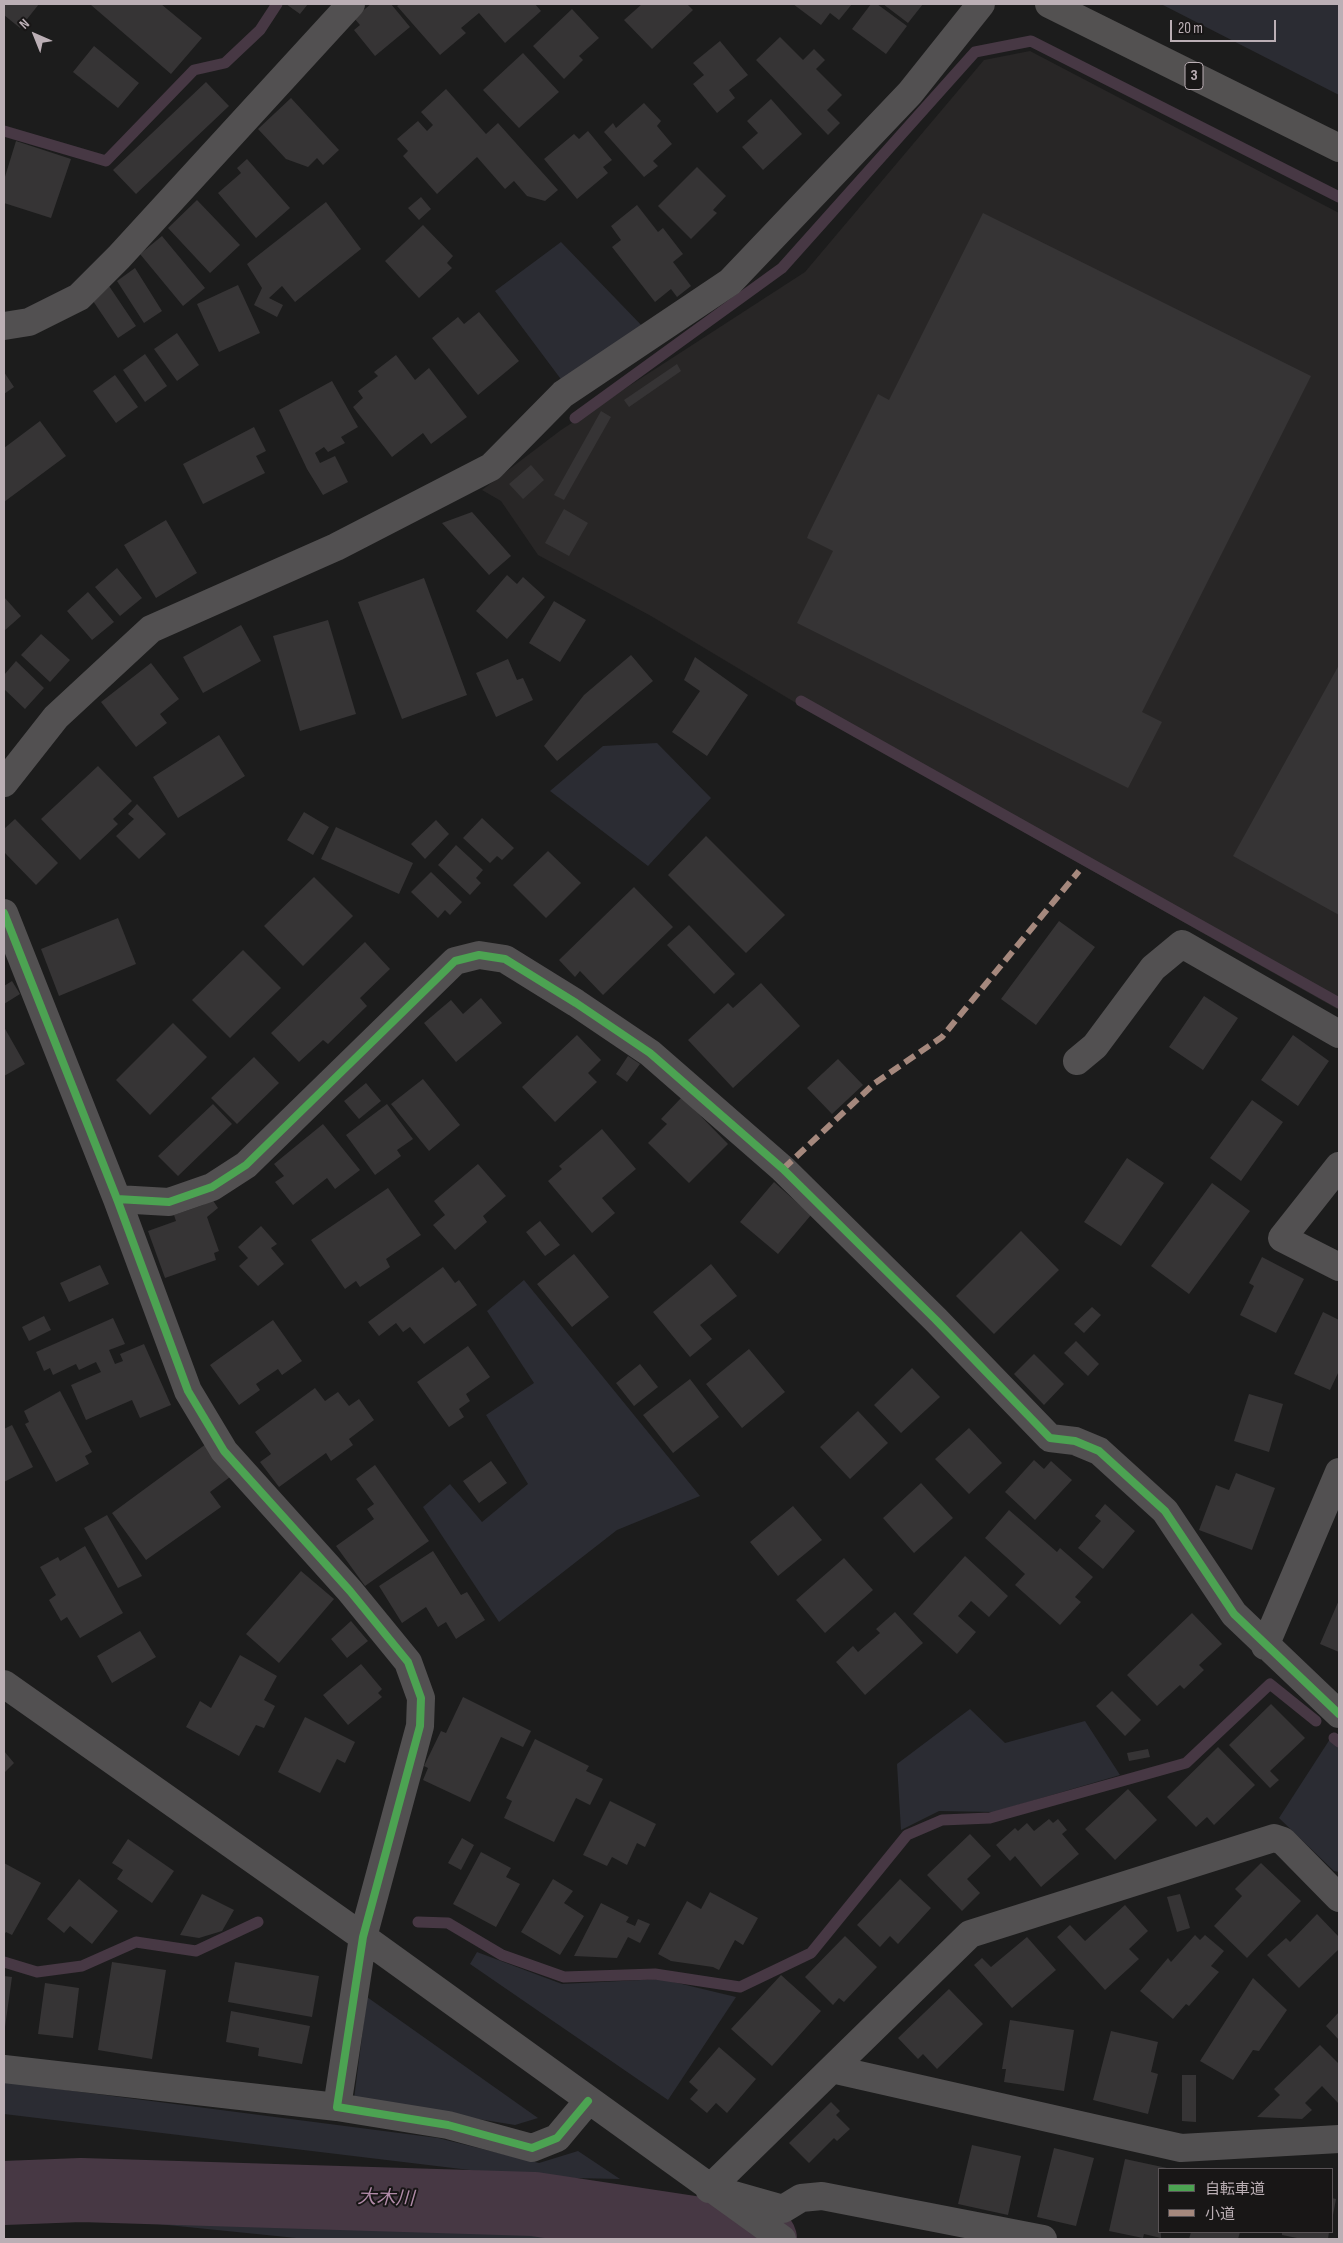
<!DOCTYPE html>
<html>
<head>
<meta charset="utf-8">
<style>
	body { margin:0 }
	#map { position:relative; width:1343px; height:2243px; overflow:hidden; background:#1c1c1c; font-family:"Sofia Sans Condensed","Noto Sans JP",sans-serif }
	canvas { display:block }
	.frame { position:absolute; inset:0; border:5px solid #bbafb5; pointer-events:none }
	.legend { position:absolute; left:1158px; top:2168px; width:175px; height:65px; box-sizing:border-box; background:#181616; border:1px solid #595356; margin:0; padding:6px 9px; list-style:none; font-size:15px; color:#bbafb5 }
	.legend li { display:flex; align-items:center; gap:10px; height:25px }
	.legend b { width:25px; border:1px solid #595356 }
	.north { position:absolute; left:10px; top:10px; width:50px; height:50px; -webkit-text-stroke:4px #181616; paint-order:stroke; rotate:316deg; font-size:14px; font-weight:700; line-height:20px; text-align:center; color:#bbafb5 }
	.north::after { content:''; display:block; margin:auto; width:18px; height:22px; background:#bbafb5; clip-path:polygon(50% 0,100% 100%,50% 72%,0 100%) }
	.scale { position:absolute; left:1170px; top:20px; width:106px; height:22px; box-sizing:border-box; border:2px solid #bbafb5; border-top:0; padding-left:6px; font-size:15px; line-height:18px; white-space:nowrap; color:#bbafb5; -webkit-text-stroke:4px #181616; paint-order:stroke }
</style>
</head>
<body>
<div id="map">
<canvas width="1343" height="2243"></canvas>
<div class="frame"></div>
<ul class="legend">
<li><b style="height:6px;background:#4ca352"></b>自転車道</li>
<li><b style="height:6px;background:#a5887d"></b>小道</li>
</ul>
<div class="north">N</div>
<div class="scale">20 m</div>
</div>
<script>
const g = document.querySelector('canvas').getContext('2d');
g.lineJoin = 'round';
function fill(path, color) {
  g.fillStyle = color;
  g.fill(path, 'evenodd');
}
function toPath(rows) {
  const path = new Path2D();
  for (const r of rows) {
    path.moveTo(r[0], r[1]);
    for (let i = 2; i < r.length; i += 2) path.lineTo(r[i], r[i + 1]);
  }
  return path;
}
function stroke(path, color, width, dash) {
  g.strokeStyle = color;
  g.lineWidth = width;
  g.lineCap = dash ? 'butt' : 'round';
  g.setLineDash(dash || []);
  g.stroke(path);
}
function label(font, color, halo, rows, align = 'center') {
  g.font = font + ' "Sofia Sans Condensed","Noto Sans JP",sans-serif';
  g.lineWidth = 4;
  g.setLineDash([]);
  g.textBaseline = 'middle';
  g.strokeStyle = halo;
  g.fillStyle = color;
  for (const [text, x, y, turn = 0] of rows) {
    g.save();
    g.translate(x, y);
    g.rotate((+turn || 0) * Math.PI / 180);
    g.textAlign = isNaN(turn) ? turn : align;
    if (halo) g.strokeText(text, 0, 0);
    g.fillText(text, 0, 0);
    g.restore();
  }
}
const built = toPath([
	[1030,51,1339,213,1339,1010,806,709,651,616,538,555,501,501,482,490,561,430,805,272,984,60]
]);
const green = toPath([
	[1161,4,1339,4,1339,95],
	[561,242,645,329,563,382,495,291],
	[657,743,711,798,648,866,550,791,603,746],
	[524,1280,700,1496,617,1530,499,1622,423,1507,450,1484,482,1522,528,1484,486,1415,534,1383,487,1311],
	[970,1709,1005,1743,1085,1721,1120,1775,994,1812,939,1811,901,1830,897,1764],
	[1330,1739,1339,1748,1339,1872,1334,1871,1279,1818],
	[477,1952,562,1984,661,1979,736,1997,668,2100,470,1964],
	[367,1997,538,2118,515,2125,354,2099],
	[4,2082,438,2138,539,2163,578,2151,620,2179,528,2177,4,2114],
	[98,2218,552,2235,570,2239,306,2239]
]);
const stream = toPath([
	[4,131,106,161,194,70,225,63,260,30,277,4],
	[575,418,782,268,975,52,1031,41,1339,197],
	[801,701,1339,1003],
	[1334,1738,1339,1742],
	[418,1922,448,1923,502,1955,564,1977,655,1974,740,1987,811,1953,907,1835,942,1820,990,1818,1186,1763,1270,1684,1316,1721],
	[4,1962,37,1972,82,1966,136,1942,196,1951,258,1922]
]);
const river = toPath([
	[4,2193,81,2190,534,2204,765,2239]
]);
const building = toPath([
	[4,4,39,4,20,28,4,15],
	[93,4,161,4,202,38,171,74,91,5],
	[286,4,308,4,300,14],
	[371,4,391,4,410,27,375,56,354,30,360,25,354,18],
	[400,4,535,4,541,11,505,43,479,13,461,28,466,33,440,55,397,6],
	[642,4,687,4,693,10,652,49,624,20],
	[793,4,852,4,839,20,830,13,821,25],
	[871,4,877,4,907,26,886,54,852,29],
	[883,4,923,4,908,23],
	[572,9,599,38,579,56,583,60,564,79,533,46],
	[780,37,803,60,814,49,825,60,816,69,842,95,827,110,840,123,828,135,756,60],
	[720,41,748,75,729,90,735,98,717,113,693,84,704,75,693,63],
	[94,46,139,83,118,108,73,72],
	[523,53,559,92,519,128,483,90],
	[206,82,229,106,136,194,113,170],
	[446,89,486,134,498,123,558,190,545,201,527,196,514,181,505,189,477,157,437,194,403,156,408,151,397,139,418,121,427,131,433,125,421,112],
	[291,98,339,150,323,165,317,158,308,167,286,159,258,129],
	[771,99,802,134,763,170,742,147,758,133,747,121],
	[644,103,661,121,657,126,672,144,653,161,658,166,644,177,604,132,613,123,616,128],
	[588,131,612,160,603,167,608,173,577,199,544,159,574,134,579,139],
	[16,141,71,159,51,218,4,203,4,180],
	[247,159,290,208,256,238,218,193,241,173,237,168],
	[697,167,726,196,713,210,717,213,691,239,658,206],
	[421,197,431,209,419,220,408,208],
	[197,200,240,245,210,273,168,228],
	[326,202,361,249,295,302,282,286,269,298,283,305,277,317,254,305,262,288,247,264],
	[637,205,658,232,663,228,683,254,673,262,691,286,677,297,671,289,655,302,612,247,621,240,611,226],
	[983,213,1311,376,1142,712,1162,722,1128,788,797,623,833,551,807,538,809,533,878,394,889,400],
	[423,225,453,256,447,263,452,268,419,298,385,261],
	[162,236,205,288,183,306,140,254],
	[135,268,162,311,144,323,117,281],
	[238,285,260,333,219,352,197,304],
	[109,286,136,326,118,338,91,298],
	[479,312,519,361,478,395,432,338,458,317,464,324],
	[177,333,199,365,177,381,154,349],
	[145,354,167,386,145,402,123,370],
	[396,355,415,380,429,368,467,417,431,444,423,433,392,457,353,407,363,398,358,391,378,376,374,372],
	[677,364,681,371,629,407,624,400],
	[4,372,14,387,4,394],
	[115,375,138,407,116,423,93,391],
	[332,381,358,427,341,437,345,443,328,452,324,447,315,453,320,463,335,456,348,482,323,495,307,469,279,410],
	[601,411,611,417,564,500,554,495],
	[40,421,66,456,4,502,4,448],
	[254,427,266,451,256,456,265,473,203,504,183,464],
	[531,465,544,480,523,499,509,484],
	[564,509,588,523,569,556,545,543],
	[472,512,511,556,489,575,442,523],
	[166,520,197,573,156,598,124,545],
	[117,568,142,598,120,616,95,587],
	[507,575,517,584,523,577,545,597,507,639,476,611],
	[424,578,467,695,402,719,358,602],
	[88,592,114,622,92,640,67,611],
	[4,597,21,616,4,631],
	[554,601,586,620,560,662,529,643],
	[328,620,356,714,300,731,273,636],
	[241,625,261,661,203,693,183,657],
	[41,634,70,660,50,682,21,655],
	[631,655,653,681,557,761,544,746,584,695],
	[695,657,748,695,707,756,672,732,700,691,684,680],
	[508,659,517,680,523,678,533,700,496,717,476,673],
	[16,661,44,688,25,709,4,689,4,675],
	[151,663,179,699,160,714,167,723,136,747,101,702],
	[1339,665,1339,915,1233,856],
	[219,735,245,776,178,818,153,777],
	[98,766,132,801,113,819,118,824,80,860,41,819],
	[137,804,166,834,139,859,116,836,134,819,128,814],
	[304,812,329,827,313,855,287,840],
	[482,818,514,848,502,860,497,856,490,863,463,838],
	[15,819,58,863,36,885,4,852,4,829],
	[436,820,449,834,425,859,411,844],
	[336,827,413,863,399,894,321,859],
	[706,836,785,915,746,953,668,875],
	[456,845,483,870,476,878,481,883,470,895,438,865],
	[548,851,581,883,546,918,513,885],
	[431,872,462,902,450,915,445,910,438,918,411,892],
	[314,877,353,916,303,966,264,926],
	[634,887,673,927,603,995,580,971,575,977,559,960],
	[118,918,136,964,59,996,41,949],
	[1059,921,1095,947,1036,1025,1001,999],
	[689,925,735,974,714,994,667,945],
	[365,942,390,969,360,998,367,1006,328,1044,323,1040,299,1062,271,1033],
	[243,950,281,988,230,1038,192,1000],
	[12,981,20,994,4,1004,4,986],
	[761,983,800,1026,733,1088,688,1040,728,1003,733,1008],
	[1204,996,1238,1018,1203,1070,1169,1047],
	[481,998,502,1023,456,1062,424,1023,451,1000,463,1014],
	[173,1023,207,1057,150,1115,116,1080],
	[4,1027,25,1064,4,1076],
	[577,1035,601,1060,588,1073,597,1082,555,1122,522,1087],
	[1293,1035,1329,1061,1298,1106,1261,1080],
	[628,1056,640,1064,627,1082,616,1074],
	[254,1057,279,1083,237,1124,211,1098],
	[838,1059,863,1085,832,1114,807,1088],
	[423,1079,460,1125,429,1151,391,1104],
	[366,1083,381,1101,359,1119,344,1101],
	[682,1097,728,1144,689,1183,648,1143,667,1124,661,1119],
	[1252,1100,1283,1122,1241,1181,1210,1158],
	[213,1104,232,1124,178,1176,158,1156],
	[387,1104,413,1139,397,1150,401,1156,375,1175,346,1135],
	[323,1124,360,1170,335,1189,327,1178,293,1205,275,1182,284,1176,274,1164],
	[602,1129,636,1169,602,1198,615,1213,592,1233,548,1181,562,1169,559,1166],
	[1127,1158,1164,1183,1121,1246,1084,1222],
	[478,1164,506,1196,483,1216,487,1222,455,1250,433,1225,445,1215,434,1201],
	[774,1182,811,1215,778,1254,740,1222],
	[1212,1183,1250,1211,1189,1294,1151,1266],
	[388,1188,421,1235,386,1259,390,1267,360,1287,356,1281,345,1289,311,1240],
	[212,1199,218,1208,207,1217,219,1251,214,1253,216,1260,165,1278,148,1231,176,1221,174,1215,203,1205],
	[540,1221,560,1245,545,1256,526,1232],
	[261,1226,277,1244,271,1248,284,1264,258,1286,239,1266,248,1258,238,1247],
	[1021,1231,1059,1270,994,1334,956,1296],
	[574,1254,609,1297,572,1327,537,1284],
	[1262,1257,1304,1279,1276,1333,1240,1315,1254,1286,1249,1283],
	[711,1264,737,1296,700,1325,712,1339,690,1357,653,1312],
	[100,1265,109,1284,69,1302,60,1283],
	[443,1267,455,1283,459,1280,477,1305,424,1344,410,1327,403,1332,396,1323,379,1336,368,1322],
	[1092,1307,1101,1315,1084,1333,1074,1324],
	[1323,1312,1339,1320,1339,1371,1330,1390,1294,1374],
	[44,1316,51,1330,29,1341,22,1327],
	[113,1318,125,1344,109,1350,115,1364,123,1361,120,1354,144,1344,171,1405,140,1418,132,1400,86,1420,71,1385,101,1372,96,1362,79,1370,76,1364,53,1375,50,1368,44,1371,36,1352],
	[273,1320,302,1361,282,1375,278,1369,256,1384,260,1390,239,1405,210,1365],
	[1076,1341,1099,1364,1088,1376,1064,1353],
	[468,1346,490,1377,466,1394,470,1401,459,1409,464,1417,449,1427,417,1382],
	[749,1349,785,1392,742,1428,706,1384],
	[1034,1354,1064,1384,1044,1405,1014,1374],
	[640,1364,658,1387,634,1406,616,1383],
	[912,1368,940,1397,901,1433,874,1405],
	[690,1379,719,1417,673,1453,643,1415],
	[315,1388,325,1401,338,1392,349,1406,359,1399,374,1420,349,1439,353,1445,331,1461,326,1453,279,1487,260,1462,271,1454,255,1432],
	[60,1391,92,1452,85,1456,89,1464,56,1482,25,1424,29,1422,24,1411],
	[1249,1394,1283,1404,1269,1452,1234,1441],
	[858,1411,888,1443,850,1479,820,1447],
	[12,1425,33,1467,4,1482,4,1429],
	[969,1428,1002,1463,969,1494,935,1459],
	[206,1444,230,1477,210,1492,221,1507,146,1560,112,1513],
	[1034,1460,1044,1469,1051,1461,1072,1480,1035,1520,1005,1492],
	[491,1461,507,1483,479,1503,463,1481],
	[375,1465,429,1541,365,1586,336,1546,374,1519,367,1509,374,1504,356,1479],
	[1236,1473,1275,1488,1252,1550,1199,1530,1216,1485,1229,1490],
	[921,1483,953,1518,914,1553,883,1518],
	[1105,1504,1135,1531,1103,1569,1078,1548,1101,1521,1095,1516],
	[793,1506,822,1540,778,1576,750,1542],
	[1009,1510,1057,1552,1060,1548,1093,1577,1075,1597,1081,1602,1060,1625,1015,1585,1025,1574,985,1538],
	[107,1515,142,1576,118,1588,84,1528],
	[85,1546,123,1613,80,1638,67,1617,61,1621,49,1600,56,1595,40,1567,58,1557,60,1561],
	[433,1551,461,1595,467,1592,485,1620,456,1639,446,1622,438,1627,426,1607,402,1623,379,1586],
	[965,1556,1008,1596,989,1617,971,1601,958,1616,976,1632,957,1654,913,1614],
	[844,1558,873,1590,825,1633,796,1600],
	[301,1571,334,1599,279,1663,246,1634],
	[1339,1600,1339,1652,1320,1644],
	[895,1612,923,1643,865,1695,836,1662,853,1646,858,1652,880,1633,876,1629],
	[1192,1613,1222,1644,1199,1665,1204,1670,1184,1689,1180,1685,1157,1706,1127,1675],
	[351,1621,368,1641,347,1658,331,1639],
	[140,1631,156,1657,112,1683,97,1656],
	[240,1655,277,1676,264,1700,275,1706,264,1728,256,1725,239,1756,186,1727,200,1701,211,1708],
	[361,1664,382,1689,378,1693,382,1697,348,1725,323,1695],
	[1112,1691,1141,1720,1125,1736,1096,1706],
	[463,1697,531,1731,523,1747,501,1737,470,1802,423,1780,428,1768,424,1766,441,1731,446,1733],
	[1271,1704,1305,1738,1270,1771,1279,1780,1270,1788,1229,1745],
	[305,1717,355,1742,345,1763,337,1759,320,1793,278,1772],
	[535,1739,589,1766,586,1771,603,1779,590,1805,576,1798,554,1842,504,1818,512,1801,506,1798],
	[1218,1747,1255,1785,1214,1825,1207,1817,1196,1827,1167,1797],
	[1148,1749,1150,1757,1129,1761,1127,1753],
	[4,1751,14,1763,4,1773],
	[1128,1789,1157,1820,1115,1860,1085,1829],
	[610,1801,656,1824,645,1847,637,1843,627,1865,612,1857,607,1866,583,1855],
	[1049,1819,1053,1823,1058,1819,1067,1830,1062,1834,1079,1854,1041,1887,1015,1856,1010,1861,996,1845,1015,1828,1018,1831,1027,1823,1034,1831],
	[970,1834,991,1856,967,1879,980,1893,962,1911,927,1875],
	[462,1838,474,1845,461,1870,448,1863],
	[128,1839,174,1871,152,1903,117,1879,123,1870,112,1863],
	[481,1852,511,1868,506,1877,520,1884,496,1927,453,1904],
	[4,1863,41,1883,12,1935,6,1932,4,1935],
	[1261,1863,1301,1901,1247,1958,1214,1926,1242,1896,1235,1889],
	[79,1879,118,1911,92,1944,70,1926,64,1933,47,1919],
	[553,1879,573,1891,564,1903,584,1916,560,1955,521,1932],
	[900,1879,931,1908,898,1944,890,1936,880,1947,857,1925],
	[710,1892,758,1918,743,1945,735,1940,719,1970,713,1967,671,1961,658,1954,687,1901,701,1909],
	[202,1894,234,1910,222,1931,199,1938,180,1935],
	[1180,1894,1190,1928,1177,1932,1167,1897],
	[601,1903,629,1917,626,1922,635,1926,638,1919,650,1924,640,1943,628,1937,617,1958,574,1956],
	[1125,1905,1148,1931,1129,1949,1139,1959,1105,1990,1057,1937,1070,1925,1085,1941],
	[1317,1914,1339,1937,1339,1949,1299,1988,1267,1955,1286,1938,1290,1942],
	[1195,1935,1200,1940,1205,1935,1224,1951,1211,1966,1219,1972,1189,2006,1186,2004,1173,2019,1140,1991,1168,1958,1171,1962],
	[845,1936,877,1967,844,2002,839,1998,833,2005,805,1977],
	[1027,1937,1056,1970,1012,2008,974,1965,982,1958,991,1967],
	[112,1962,166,1970,152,2059,98,2050],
	[235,1962,319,1976,312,2017,228,2002],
	[781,1975,821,2011,772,2066,731,2029],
	[4,1976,12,1977,5,2027,4,2027],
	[1253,1978,1287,2010,1259,2051,1253,2050,1233,2080,1200,2061],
	[45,1983,79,1988,73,2038,38,2034],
	[949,1989,983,2024,937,2069,923,2054,918,2059,898,2038],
	[231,2011,310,2026,302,2064,258,2056,259,2048,226,2042],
	[1339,2012,1339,2040,1326,2026],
	[1010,2020,1074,2030,1064,2091,1004,2082,1006,2069,1002,2069],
	[1111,2031,1158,2042,1151,2072,1158,2074,1148,2114,1093,2100],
	[1320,2045,1339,2064,1339,2104,1322,2086,1305,2103,1312,2110,1302,2119,1257,2117,1280,2095,1274,2089],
	[719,2047,756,2079,727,2113,716,2103,707,2113,690,2099,698,2090,689,2082],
	[1182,2075,1196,2075,1196,2122,1182,2121],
	[831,2102,840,2111,836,2115,850,2129,837,2141,834,2138,809,2163,789,2143],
	[972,2145,1021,2156,1008,2215,958,2204],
	[1054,2148,1094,2158,1076,2226,1037,2217],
	[1125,2159,1167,2168,1159,2169,1161,2238,1144,2234,1143,2238,1109,2231],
	[1332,2198,1336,2199,1333,2215,1332,2215],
	[1191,2232,1240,2232,1238,2239,1189,2239],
	[1282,2232,1329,2232,1328,2239,1302,2239,1282,2235]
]);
const minor = toPath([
	[4,326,29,322,79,297,119,257,351,4],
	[4,783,56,717,151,629,336,547,491,467,563,394,730,282,910,93,981,4],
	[4,913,117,1199,188,1391,224,1451,350,1591,408,1662,421,1698,420,1726,363,1937,337,2107,448,2125,532,2148,557,2138,588,2101],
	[1077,1061,1095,1046,1153,968,1182,944,1339,1034],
	[1339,1166,1282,1238,1339,1267],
	[117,1199,169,1202,212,1187,246,1165,455,961,479,955,505,959,576,1003,650,1053,783,1169,936,1320,1050,1438,1075,1441,1099,1451,1165,1511,1234,1614,1339,1714],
	[1265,1646,1339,1472],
	[4,1684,363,1937,782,2239],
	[4,2069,337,2107],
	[832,2069,1181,2148,1339,2139],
	[709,2189,970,1934,1274,1838,1283,1841,1339,1898],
	[730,2194,783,2209,801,2198,822,2196,1043,2239]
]);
const highway = toPath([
	[1049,4,1339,148]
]);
const quiet = toPath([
	[783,1169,875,1083,942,1037,1079,871]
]);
const cycleway = toPath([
	[4,913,117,1199,188,1391,224,1451,350,1591,408,1662,421,1698,420,1726,363,1937,337,2107,448,2125,532,2148,557,2138,588,2101],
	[117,1199,169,1202,212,1187,246,1165,455,961,479,955,505,959,576,1003,650,1053,783,1169,936,1320,1050,1438,1075,1441,1099,1451,1165,1511,1234,1614,1339,1714]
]);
const shields = [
	[1194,76,18]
];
const shieldNames = [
	["3",1194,76]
];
const waterNames = [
	["大木川",386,2199,2]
];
fill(built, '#282626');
fill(green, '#2b2c33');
stroke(stream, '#473844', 11);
stroke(river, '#473844', 64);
fill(building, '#363435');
stroke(minor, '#525051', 28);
stroke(highway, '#535151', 28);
stroke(quiet, '#a5887d', 6, [12, 6]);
stroke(cycleway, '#4ca352', 8);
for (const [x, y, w] of shields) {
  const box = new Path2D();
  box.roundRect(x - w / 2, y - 13.5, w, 27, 4);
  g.fillStyle = '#181616';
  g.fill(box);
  stroke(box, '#bbafb5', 1);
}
label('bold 16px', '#bbafb5', null, shieldNames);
label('italic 19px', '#b18ba8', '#181616', waterNames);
</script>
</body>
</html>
